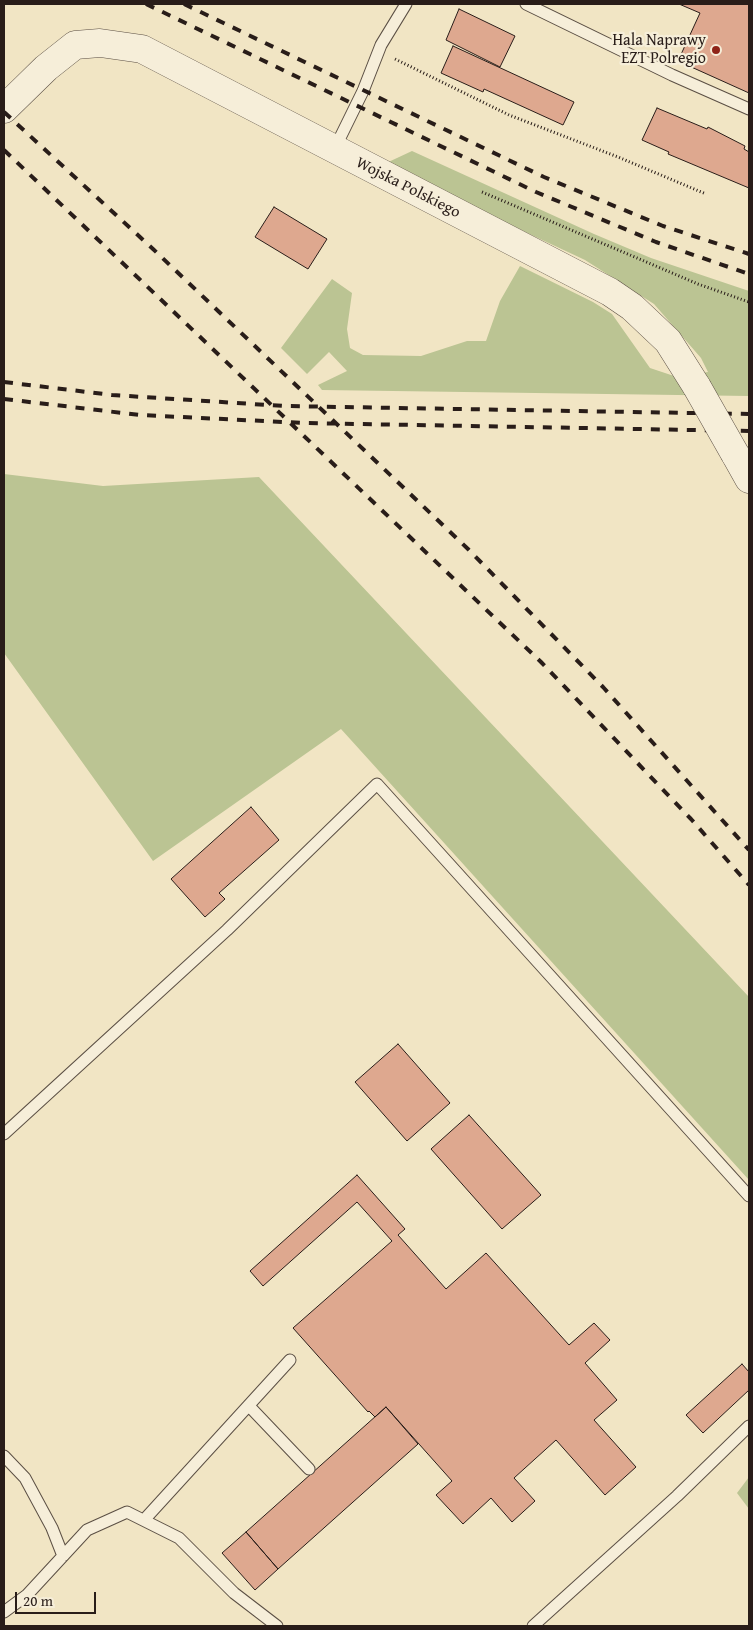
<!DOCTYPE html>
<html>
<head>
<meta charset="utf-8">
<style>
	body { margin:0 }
	#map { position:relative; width:753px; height:1630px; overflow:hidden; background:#f1e5c4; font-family:"Gentium Book Plus",serif }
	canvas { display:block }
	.frame { position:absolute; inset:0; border:5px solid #291d19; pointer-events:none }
	.scale { position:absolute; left:15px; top:1592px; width:81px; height:22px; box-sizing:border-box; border:2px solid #291d19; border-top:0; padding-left:6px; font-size:15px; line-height:18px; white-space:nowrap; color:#291d19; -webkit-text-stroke:4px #f6eed9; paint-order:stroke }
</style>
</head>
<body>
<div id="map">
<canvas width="753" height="1630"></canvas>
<div class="frame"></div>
<div class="scale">20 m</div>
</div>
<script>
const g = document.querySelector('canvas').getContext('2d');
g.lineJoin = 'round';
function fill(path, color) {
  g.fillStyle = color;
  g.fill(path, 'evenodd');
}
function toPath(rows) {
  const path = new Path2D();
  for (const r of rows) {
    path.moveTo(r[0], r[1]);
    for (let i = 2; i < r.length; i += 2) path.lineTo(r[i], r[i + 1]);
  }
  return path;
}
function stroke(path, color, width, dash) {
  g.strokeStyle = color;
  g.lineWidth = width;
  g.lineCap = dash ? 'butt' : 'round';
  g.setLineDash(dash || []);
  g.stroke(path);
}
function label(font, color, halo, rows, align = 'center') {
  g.font = font + ' "Gentium Book Plus",serif';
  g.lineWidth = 4.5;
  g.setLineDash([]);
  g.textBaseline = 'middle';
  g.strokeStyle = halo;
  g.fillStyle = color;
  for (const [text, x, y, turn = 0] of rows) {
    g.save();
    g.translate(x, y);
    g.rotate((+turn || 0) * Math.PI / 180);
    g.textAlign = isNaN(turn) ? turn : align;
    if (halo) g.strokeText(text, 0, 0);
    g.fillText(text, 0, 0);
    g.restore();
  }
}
const green = toPath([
	[412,151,594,234,651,258,749,291,749,396,322,390,318,385,347,371,329,352,307,374,281,348,332,279,352,293,347,329,350,348,363,355,421,356,467,341,486,341,500,301,520,266,593,302,612,314,650,368,677,377,708,372,701,358,654,304,585,260,382,165],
	[4,474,103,486,259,477,749,997,749,1180,341,729,153,861,4,653],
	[749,1477,749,1509,737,1493]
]);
const building = toPath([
	[679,4,749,4,749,93,678,61,700,13,679,4],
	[459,9,515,36,500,67,446,40,459,9],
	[453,46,574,102,563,125,484,89,483,92,441,73,453,46],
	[657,108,707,129,708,127,745,146,744,149,749,152,749,188,668,154,669,152,642,140,657,108],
	[274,207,327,239,308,269,255,237,274,207],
	[251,807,279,840,219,893,225,899,205,917,171,879,251,807],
	[398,1044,450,1103,407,1141,355,1082,398,1044],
	[469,1115,541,1195,502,1229,431,1149,469,1115],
	[357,1175,405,1229,398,1235,446,1289,486,1253,569,1345,594,1323,610,1340,585,1363,617,1400,594,1420,636,1467,605,1495,556,1440,514,1478,535,1501,512,1522,491,1498,463,1524,436,1495,452,1481,386,1407,375,1417,369,1411,368,1412,293,1328,392,1241,357,1202,263,1286,250,1271,357,1175],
	[742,1364,749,1372,749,1390,703,1433,686,1415,742,1364],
	[386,1407,418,1444,278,1569,246,1532,386,1407],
	[246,1532,278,1569,255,1590,222,1553,246,1532]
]);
const path = toPath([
	[395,59,509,115,618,157,706,194],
	[482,192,698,284,749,302]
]);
const service = toPath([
	[526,4,672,75,749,109],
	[334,150,363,91,381,45,406,4],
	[4,1134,227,930,377,784,749,1196],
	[249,1406,309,1469],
	[4,1456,25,1478,52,1528,63,1556],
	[144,1520,290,1360],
	[4,1612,27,1595,87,1530,127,1512,179,1538,234,1593,277,1626],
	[533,1626,677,1496,749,1426]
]);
const tertiary = toPath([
	[4,109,46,68,75,45,100,43,142,49,610,292,632,307,668,341,697,387],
	[735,454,749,479]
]);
const rail = toPath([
	[146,4,536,192,656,242,749,274],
	[184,4,544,177,663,226,749,254],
	[4,112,153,249,468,549,603,687,749,850],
	[4,150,541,662,691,819,749,885],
	[4,382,112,395,284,406,749,414],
	[4,399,140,415,304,423,749,431]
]);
const tertiaryBridge = toPath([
	[697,387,735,454]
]);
const markers = [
	[716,50,5,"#8f2418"]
];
const poiNames = [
	["Hala Naprawy",706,41],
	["EZT Polregio",706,59]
];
const streetNames = [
	["Wojska Polskiego",408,188,27]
];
fill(green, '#bbc493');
fill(building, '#dea88f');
stroke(building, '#291d19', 1);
stroke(service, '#5b4f44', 13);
stroke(tertiary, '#5b4f44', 29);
stroke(path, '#291d19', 3, [1, 2.5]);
stroke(service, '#f6eed9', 11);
stroke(tertiary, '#f6eed9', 28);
stroke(rail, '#291d19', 4, [9, 9]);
stroke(tertiaryBridge, '#5b4f44', 29, []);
stroke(tertiaryBridge, '#f6eed9', 28);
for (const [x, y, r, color] of markers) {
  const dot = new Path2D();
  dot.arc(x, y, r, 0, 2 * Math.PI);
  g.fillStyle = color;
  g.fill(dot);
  stroke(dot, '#f6eed9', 2);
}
label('16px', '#291d19', '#f6eed9', poiNames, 'right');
label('16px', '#291d19', '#f6eed9', streetNames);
</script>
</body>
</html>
